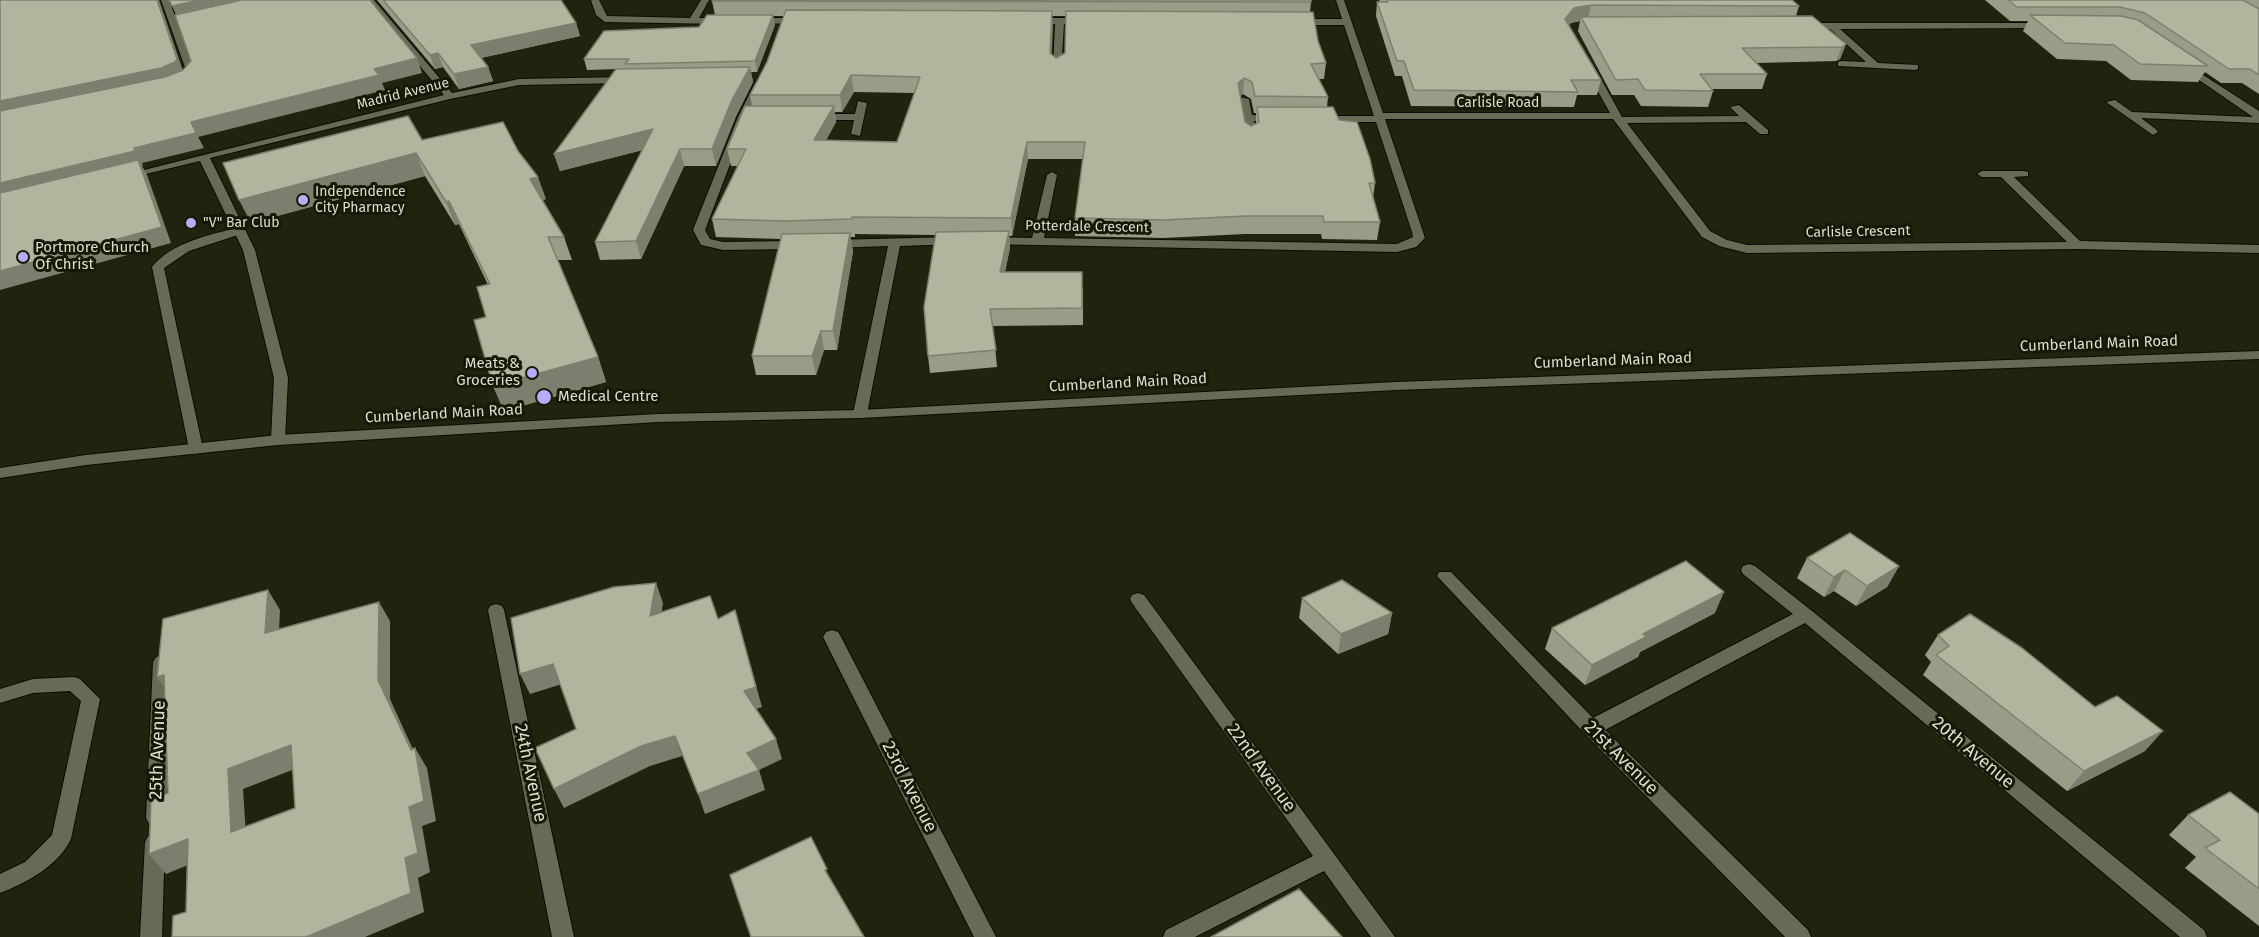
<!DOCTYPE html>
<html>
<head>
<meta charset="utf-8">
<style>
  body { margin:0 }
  canvas { display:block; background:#21230f }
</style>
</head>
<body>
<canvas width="2259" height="937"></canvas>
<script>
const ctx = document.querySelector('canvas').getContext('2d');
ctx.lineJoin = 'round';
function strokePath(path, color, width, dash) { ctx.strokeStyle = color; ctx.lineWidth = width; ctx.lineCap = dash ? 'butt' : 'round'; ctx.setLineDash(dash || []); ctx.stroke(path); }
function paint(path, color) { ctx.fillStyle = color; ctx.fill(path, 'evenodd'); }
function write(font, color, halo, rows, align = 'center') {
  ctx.font = font + ' "Fira Sans",sans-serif'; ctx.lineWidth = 6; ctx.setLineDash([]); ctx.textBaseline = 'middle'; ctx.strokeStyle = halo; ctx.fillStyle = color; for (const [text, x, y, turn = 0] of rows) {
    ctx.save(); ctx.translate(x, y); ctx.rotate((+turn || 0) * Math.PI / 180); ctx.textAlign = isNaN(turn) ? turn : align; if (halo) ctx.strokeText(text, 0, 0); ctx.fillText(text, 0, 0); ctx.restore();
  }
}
const lane = new Path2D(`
  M240,227l4,2v4l-55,18 -25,17 39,181 -7,5 -7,-5 -37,-182c20,-25 58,-32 88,-40z
  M74,677l6,2 20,20 -29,140c-13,27 -45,44 -71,54v-19l25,-12 27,-27 29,-134 -11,-10 -37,2 -33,10v-14l33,-10z`);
const street = new Path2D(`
  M161,0h8l28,74 -10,9 -8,-2 8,-8z
  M365,0h9l78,93 67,-14 108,-2 5,3 -5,3 -108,2 -69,14 -240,59 45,92 33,128 -3,62 -7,5 -7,-5 3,-62 -31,-128 -43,-89 -75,18 -5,-3 324,-81z
  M591,0h8l8,16 83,2 11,-18h8l-10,18h23l4,3 -4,3 -117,-2 -9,-7z
  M1336,0h8l39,113h227l-25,-45 5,-3 5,3 27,49 117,-1 -9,-9 9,-2 29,25v4h-8l-14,-12 -119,1 83,108 17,9 20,5 320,-3 -66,-65h-19l-5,-3 5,-3h42l4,1v4l-14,1 66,64 179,4v8l-182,-4 -330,4 -28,-7 -17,-9 -89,-118h-228l40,119 -9,9 -19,5 -411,-8 -2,-3 6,-4 42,1 15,-63 5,-3 5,3 -13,63 353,6 16,-7 -1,-5 -36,-110h-57l-5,-3 5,-3h55l-30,-91h-49l-4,-3 4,-3h47z
  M755,18h48l4,3 -4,3 -51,-1v-4z
  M1034,18h51l4,3 -4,3h-21l-3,47 -8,-2 2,-45 -24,-1v-4z
  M2045,23l4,3 -1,2 -208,1 38,34 40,2v4l-3,1 -77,-4v-4l3,-1 25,1 -36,-33h-25l-4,-3 4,-3z
  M2186,64l73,47v12l-118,-5 16,12 1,2 -5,3 -47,-33 9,-2 17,12 121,5 -70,-48v-4z
  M760,80l5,3 -17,34 -43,113 5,9 13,3 75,-1 6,4 -6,4 -75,1 -22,-5 -8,-15 45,-113 17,-34z
  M1240,97l9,2 3,16 22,1 5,3 -5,3 -20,-1v10h-8z
  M858,101l9,2 -7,33 -9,-2 3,-14h-39l-5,-3 5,-3h40z
  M954,237l6,4 -2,3 -58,2 -33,168 -2,3h-10l-2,-3 35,-168 -57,2 -6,-4 6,-4z
  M1749,564l6,2 57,45 392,319 3,7h-27l-375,-314 -200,107 203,200 3,7h-26l-201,-204 -147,-157 2,-4h12l142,146 200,-104 -50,-40 -2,-4 2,-4z
  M1138,593l6,2 251,342h-24l-47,-66 -129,66h-32l3,-7 147,-74 -181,-253 -2,-4 2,-4z
  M496,604l6,2 2,4 70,327h-22l-64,-327 2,-4z
  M832,630l6,2 3,5 155,300h-22l-151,-300 3,-5z
  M162,655l6,2 3,5 -5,156 -3,6 -7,3 -7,-3 -3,-6 7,-156 3,-5z
  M155,833l7,3 3,6 -3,95h-22l5,-95 3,-6z`);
const secondary = new Path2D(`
  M2259,351v8l-863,31 -536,28 -202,4 -380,23 -192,20 -86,13v-10l86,-13 192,-20 380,-21 202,-4 536,-28z`);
strokePath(lane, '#0b0c00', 2);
strokePath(street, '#0b0c00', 2);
strokePath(secondary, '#0b0c00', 2);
paint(lane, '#676a54');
paint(street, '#676a54');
paint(secondary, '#676a54');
paint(new Path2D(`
  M377,0h184l15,23 4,13 -99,22 7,9 5,14 -34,8 -16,-22 -8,2z
  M1379,0h413l7,6 -3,10 50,28 -6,15 -4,2 -79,2 10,11 -5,15h-50l1,2 -5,16 -67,-1 -7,-11h-22l-34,-64 2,-10 -9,2 -2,2 32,55 -4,15h-20l-3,12 -163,-1 -9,-30h-7l-19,-60 1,-14h3z
  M1985,0h274v94l-17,-11h-21l-16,-11 -7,10 -67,-2 -25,-19 -49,-2 -34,-28 5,-10h-18z
  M712,1l599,1 -1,10 8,29 8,22 -2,16h-5l9,18 -1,10 12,13 36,63 -2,15 7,24 -3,18 -55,-1 -1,-5h-76l-82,4 -88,-2v-18l8,-59h-55l-16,77h-3l1,12 -5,24 78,16v37l-90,1 4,41 -67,6 -2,-17 8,-121 -81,-1v3h-5l3,14 -16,99h-13l-8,25h-60l-4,-19 29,-117 -65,-2 -4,-18 26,-53h-7l-4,-17 25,-43 -2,-11 17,-33 17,-46h-11l2,9 -18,47h-6l2,10 -17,34 -20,50h-32l-43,93 -41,1 -5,-18 48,-92 -83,21 -6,-17 64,-85 -31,1 -3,-11 115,-32 16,-12zM1052,16h14l-1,37 -9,5 -5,-4zM854,92l61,1 -18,49 -71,-2 10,-18 -1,-10h7zM1243,94l8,5 3,14h2v11l-5,2 -6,-4 -5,-26z
  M422,140l124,59 -4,1 22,37 8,23h-14l40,97 8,25 -102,29 -11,-25 -7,-69 2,-32 -29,-61 -4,1 -30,-49 -174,47z
  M1807,558l92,8 -12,21 -31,19 -22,-15 -10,6 -27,-19z
  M1302,598l90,15 -4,21 -50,20 -39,-36z
  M1715,613l-75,39 -2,5 -53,28 -40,-36 7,-21z
  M1938,635l207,116 -78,40 -144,-116 8,-13 -6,-7z
  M2259,814v112l-74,-58 11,-11 -27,-22 19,-20z`), '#999c87');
paint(new Path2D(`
  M157,0h2l25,74 -184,44v-17z
  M200,0h70l-92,19 -6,-13z
  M1591,5l-3,15 -7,-3 -1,4 -9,2 -9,10 3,-14 9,-11z
  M1052,11l1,15 -2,43 -1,-16z
  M773,15l2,10 -18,47 -2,-11z
  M576,23l4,13 -104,23 -5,-14z
  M1846,44l-6,15 -4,2 6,-14z
  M438,53l5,14 -8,2 -5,-14z
  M417,58l5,15 -40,10 3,7 -187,47 6,11 -62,15 1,3h-1l5,9 24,68 -171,47v-107l134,-35 57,-26 183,-53z
  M488,67l5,14 -34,8 -5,-15z
  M750,67l3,15 -17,34 -20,50 -4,-17 20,-49z
  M851,75l3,17 -12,20 -2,-17z
  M1244,78l-1,16 -6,5 1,-16z
  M834,106l2,16 -19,35 -3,-17z
  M653,129l5,17 -98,25 -6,-17z
  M1027,142l1,17 -16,77 -1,-18z
  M680,149l4,17 -43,93 -5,-18z
  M416,153l9,23 -174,47 -12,-23z
  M538,177l8,22 -9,3 -7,-23z
  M449,201l10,23 -4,1 -9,-23z
  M1009,231l1,17 -9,41 -1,-17z
  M850,233l3,18 -16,99 -4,-19z
  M821,331l3,19 -8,25 -4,-19z
  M598,357l8,25 -102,29 -11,-25z
  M1899,566l-12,21 -31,19 11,-20z
  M1845,570l-11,21 -10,6 10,-20z
  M656,583l7,20 -5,33 -8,-20z
  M268,590l12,20 -2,43 -13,-20z
  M1724,592l-9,21 -75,39 -2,5 -53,28 7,-20 51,-31z
  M379,602l11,19v78l26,57 -1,-8 12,20 9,53 -14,5 8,46 -12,6 6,34 -59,25h-59l99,-79 4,-51 2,-57 -33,-70z
  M735,610l27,97 -12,4 -6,-20z
  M1392,613l-4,21 -50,20 3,-20z
  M553,664l9,20 -32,10 -10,-20z
  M164,675l8,22 -15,-20z
  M2163,731l-18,20 -78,40 17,-20z
  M675,736l7,20 -32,10 -86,42 -10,-19 87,-43z
  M776,739l6,20 -23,11 6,20 -60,24 -7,-20 49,-41z
  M291,745l14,20 -62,24 4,62 -16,-19 -3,-63z
  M188,839l17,19 -39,16 -17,-20z`), '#7d7f6e');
const building = new Path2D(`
  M0,0h157l20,59 -2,3 -14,6 -161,33z
  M169,0h31l-28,6z
  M242,0h128l47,58 -43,11 5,6 -188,47 5,11 -62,15 1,3 -135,32v-72l165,-34 18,-7 8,-9 -16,-46z
  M383,0h178l15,23 -105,22 17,22 -34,7 -16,-21 -8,2z
  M713,0h598v2l-599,-1z
  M1387,0h405l7,6 -208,-1 -17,3 -9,11 36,61h-30l7,12 -164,-2 -10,-29h-7l-20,-59h11z
  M2008,0h235l16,9v66l-9,-6h-21l-84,-56 -25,-6h-103z
  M786,10l266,1 -2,42 6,5 9,-5 1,-42 247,1 5,29 8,22 -15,1 17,33 -73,-1 -3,-14 -8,-4 -6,5 7,39 6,4 8,-4 -2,-15h76l6,13 18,2 13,37 5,24h-6l11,39h-56l-1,-6h-77l-83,4 -88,-2 10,-76h-58l-16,76 -159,-1v2l-66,2 -74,-2 34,-70h-19l18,-43h89l-20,34 83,2 23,-65 -69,-2 -11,20h-90l17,-33z
  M707,15h66l-18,46 -130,3 4,-5h-45l20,-28 95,-4z
  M2030,15l91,1 17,4 70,46 -68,-2 -26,-19 -49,-2z
  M1812,16l34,28 -4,3 -100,1 25,26h-67l13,17 -68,-1 -7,-11 -22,1 -35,-63z
  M750,67l-18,33 -20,49h-32l-44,92 -41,1 58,-113 -99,25 62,-85z
  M408,116l14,24 81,-18 15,29 20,26 -8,2 34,58h-16l50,120 -105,29 -19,-66 12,-3 -9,-30 13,-3 -41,-83 -3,1 -30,-49 -177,47 -16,-37z
  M138,160l24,67 -162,44v-78z
  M1009,231l-9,41h82v36l-92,1 6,41 -68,6 -4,-49 12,-75z
  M850,233l-17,98h-12l-9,25h-60l30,-122z
  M1850,533l49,33 -32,20 -22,-16 -11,7 -27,-19z
  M1686,561l38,31 -81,42 3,3 -54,28 -40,-37z
  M1342,580l50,33 -51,21 -39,-36z
  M656,583l-6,33 60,-20 8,23 17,-9 21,77 -12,4 32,48 -29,14 12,17 -61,24 -23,-58 -34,10 -87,43 -19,-41 41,-19 -23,-65 -33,10 -9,-56 103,-31z
  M268,590l-3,43 114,-31 -1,78 33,70 4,-2 9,53 -15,6 9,46 -13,5 6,35 -105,44h-134l1,-21 13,-4 2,-73 -39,15 2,-55 17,-6 -4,-118 -7,2 6,-58zM291,745l4,63 -64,24 -3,-63z
  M1970,614l52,34 73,59 22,-11 46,35 -79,40 -148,-116 13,-9 -11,-11z
  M2230,792l29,22v75l-54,-41 15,-8 -32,-25z
  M811,837l16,32 -2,1 39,67h-113l-21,-62z
  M1299,889l43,48h-131z`);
paint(building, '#b2b59d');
strokePath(building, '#7d7f6e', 1.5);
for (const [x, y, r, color] of [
  [303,200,6,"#bbaaf6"],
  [191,223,6,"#bbaaf6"],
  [23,257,6,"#bbaaf6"],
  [532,373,6,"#bbaaf6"],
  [544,397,8,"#bbaaf6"]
]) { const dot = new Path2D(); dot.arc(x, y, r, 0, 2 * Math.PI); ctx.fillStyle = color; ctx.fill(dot); strokePath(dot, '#171906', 2); }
write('14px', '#dcded1', '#171906', [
  ["Madrid Avenue",403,94,-14],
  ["Carlisle Road",1498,103],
  ["Potterdale Crescent",1087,227,1],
  ["Carlisle Crescent",1858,232,-1]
]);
write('14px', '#dcded1', '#171906', [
  ["Independence",315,192],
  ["City Pharmacy",315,208],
  ["\"V\" Bar Club",203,223]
], 'left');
write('15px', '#dcded1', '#171906', [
  ["Portmore Church",35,248],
  ["Of Christ",35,265],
  ["Meats &",520,364,"right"],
  ["Groceries",520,381,"right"],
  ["Medical Centre",558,397]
], 'left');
write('15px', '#dcded1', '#171906', [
  ["Cumberland Main Road",2099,344,-2],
  ["Cumberland Main Road",1613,361,-2],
  ["Cumberland Main Road",1128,383,-3],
  ["Cumberland Main Road",444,414,-3]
]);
write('18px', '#dcded1', '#171906', [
  ["25th Avenue",158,750,-88],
  ["20th Avenue",1973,753,40],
  ["21st Avenue",1621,758,45],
  ["22nd Avenue",1261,768,54],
  ["24th Avenue",530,773,78],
  ["23rd Avenue",909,787,63]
]);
</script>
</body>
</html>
